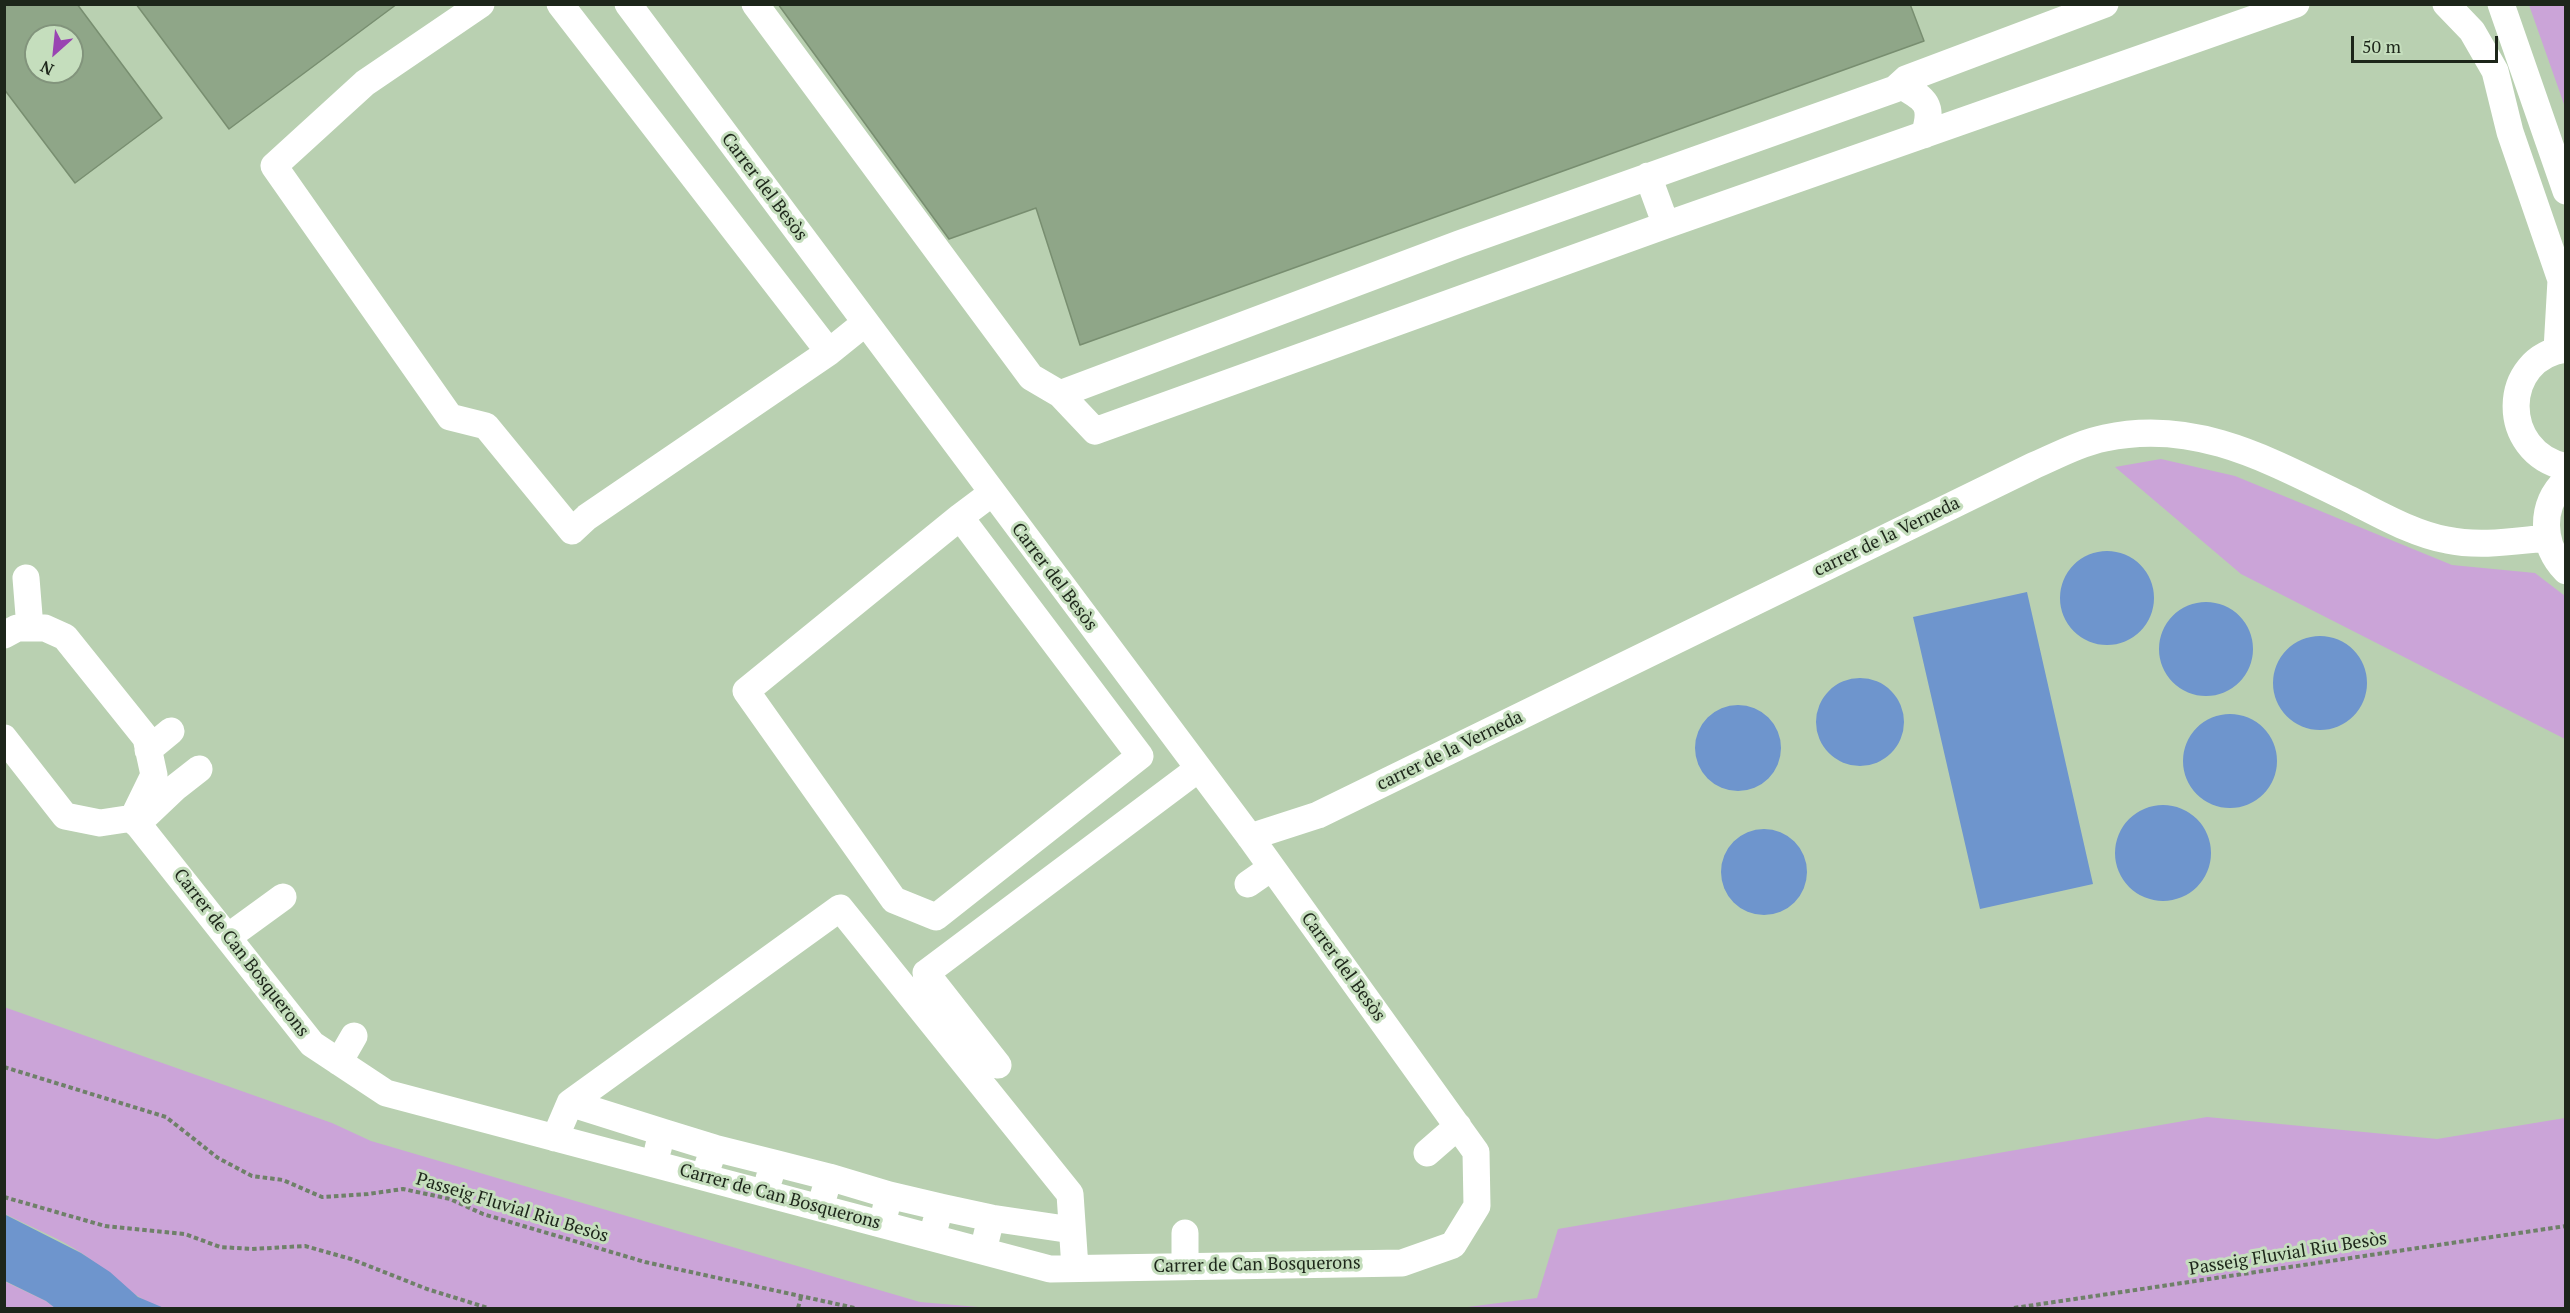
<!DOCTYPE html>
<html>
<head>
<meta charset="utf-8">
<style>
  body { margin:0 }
  #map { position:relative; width:2570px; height:1313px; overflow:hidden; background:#b9d0b1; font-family:"PT Serif",serif }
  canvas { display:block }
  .frame { position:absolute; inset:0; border:6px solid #1d261a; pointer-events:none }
  .north { position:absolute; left:24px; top:24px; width:60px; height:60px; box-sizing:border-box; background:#c5debd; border:2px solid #82947c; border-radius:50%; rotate:207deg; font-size:16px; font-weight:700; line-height:24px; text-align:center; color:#1d261a }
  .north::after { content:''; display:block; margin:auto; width:21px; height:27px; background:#9944b2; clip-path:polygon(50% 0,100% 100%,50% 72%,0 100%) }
  .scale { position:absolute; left:2351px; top:36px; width:147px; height:27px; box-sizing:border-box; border:3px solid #1d261a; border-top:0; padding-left:8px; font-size:18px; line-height:21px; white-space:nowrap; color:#1d261a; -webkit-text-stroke:4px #c5debd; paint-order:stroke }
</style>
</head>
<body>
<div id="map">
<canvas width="2570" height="1313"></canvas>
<div class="frame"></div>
<div class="north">N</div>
<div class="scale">50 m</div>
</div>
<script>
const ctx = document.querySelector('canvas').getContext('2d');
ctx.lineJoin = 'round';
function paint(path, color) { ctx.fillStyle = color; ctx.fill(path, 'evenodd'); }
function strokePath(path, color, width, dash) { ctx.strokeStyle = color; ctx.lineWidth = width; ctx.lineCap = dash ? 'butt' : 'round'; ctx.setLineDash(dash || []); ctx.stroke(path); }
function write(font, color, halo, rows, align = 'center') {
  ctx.font = font + ' "PT Serif",serif'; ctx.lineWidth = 6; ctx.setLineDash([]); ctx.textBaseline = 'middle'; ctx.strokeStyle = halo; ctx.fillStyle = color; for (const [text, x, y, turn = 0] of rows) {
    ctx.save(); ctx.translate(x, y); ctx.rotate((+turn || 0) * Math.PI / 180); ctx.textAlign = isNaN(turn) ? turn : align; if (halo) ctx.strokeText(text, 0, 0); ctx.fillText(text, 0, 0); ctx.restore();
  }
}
paint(new Path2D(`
  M2529,5h36v102z
  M2161,459l74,17 217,89 83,8 30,23v143l-324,-165 -126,-107z
  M4,1007l328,116 39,18 549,161 70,6h-826c-31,-8 -54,-36 -81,-54 -24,-16 -52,-27 -78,-40z
  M2207,1117l230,22 128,-21v190h-1105l77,-10 21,-69z
  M4,1281l42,20 9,7h-50z`), '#cba4d8');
paint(new Path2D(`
  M2060 598a47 47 0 1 1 94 0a47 47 0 1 1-94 0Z
  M2027,592l66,292 -113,25 -67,-292z
  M2159 649a47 47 0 1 1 94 0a47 47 0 1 1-94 0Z
  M2273 683a47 47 0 1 1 94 0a47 47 0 1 1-94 0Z
  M1816 722a44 44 0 1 1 88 0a44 44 0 1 1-88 0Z
  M1695 748a43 43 0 1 1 86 0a43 43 0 1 1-86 0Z
  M2183 761a47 47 0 1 1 94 0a47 47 0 1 1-94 0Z
  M2115 853a48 48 0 1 1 96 0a48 48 0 1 1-96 0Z
  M1721 872a43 43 0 1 1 86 0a43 43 0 1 1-86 0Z
  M4,1214l77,39 29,19 28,25 26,11h-109l-9,-7 -41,-20z`), '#6e95cd');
const building = new Path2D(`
  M4,4h73l85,114 -87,65 -71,-94zM36,36h36v36h-36z
  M136,4h261l-168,125z
  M778,4h1132l14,37 -844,304 -44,-137 -87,31z`);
paint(building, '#8fa688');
strokePath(building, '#788e70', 1.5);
strokePath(new Path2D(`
  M4,1067l162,50 52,41 34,18 31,4 39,17 46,-3 35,-5 47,10 33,15 162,48 210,46
  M4,1197l101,29 80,8 35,13 32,2 53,-3 46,13 76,30 61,19
  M798,1308l3,-11
  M2014,1308l552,-82`), '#6f8069', 4, [4.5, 3]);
strokePath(new Path2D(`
  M481,4l-116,79 -91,83 176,251 36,9 86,105 15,-14 242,-165 36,-29
  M560,4l269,348
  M755,4l276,373 29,17
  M2105,4l-199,75 -11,10 -436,155 -399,150 35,37 571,-206 630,-221
  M2446,4l26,27 23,40 15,61 51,148 -4,70
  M2501,4l65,187
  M1900,85c26,14 34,20 24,50
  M1648,176l18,49
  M2566,349c-65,8 -68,103 0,118
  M2566,480c-27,26 -25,65 0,91
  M960,517l-214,174 148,209 42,17 204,-161 -180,-239 32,-24
  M26,578l4,50
  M4,635l13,-7h28l20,9 81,101 8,37 -21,43 -33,5 -35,-7 -61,-78
  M148,750l23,-19
  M133,818l179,226 74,49 664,176 352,-6 51,-18 24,-39 -1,-54 -226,-315 -622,-833
  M137,824l39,-37 23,-18
  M1250,837l68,-22 715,-349c23,-10 47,-23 72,-28 92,-20 167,24 246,62 30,15 63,34 96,40 33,7 67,1 100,-2
  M1248,884l23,-16
  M228,937l55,-40
  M339,1062l15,-26
  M998,1065l-72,-92 272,-204
  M570,1103l92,29
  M555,1138l15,-35 270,-195 230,286 5,74
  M658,1149l4,-17 52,16
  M1427,1153l31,-27
  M704,1177l10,-29 60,15
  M769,1179l5,-16 55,14
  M820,1208l9,-31 60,18
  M885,1212l4,-17 51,12
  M1185,1233v33
  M932,1237l8,-30 51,11
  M983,1251l8,-33 81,12`), '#fff', 27);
write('18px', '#1d261a', '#c5debd', [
  ["Carrer del Besòs",764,187,53],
  ["carrer de la Verneda",1887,537,-26],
  ["Carrer del Besòs",1054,577,53],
  ["carrer de la Verneda",1450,751,-26],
  ["Carrer de Can Bosquerons",241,953,52],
  ["Carrer del Besòs",1343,967,54],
  ["Carrer de Can Bosquerons",780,1197,15],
  ["Passeig Fluvial Riu Besòs",512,1208,17],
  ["Passeig Fluvial Riu Besòs",2288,1254,-9],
  ["Carrer de Can Bosquerons",1257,1265,-1]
]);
</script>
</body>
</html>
